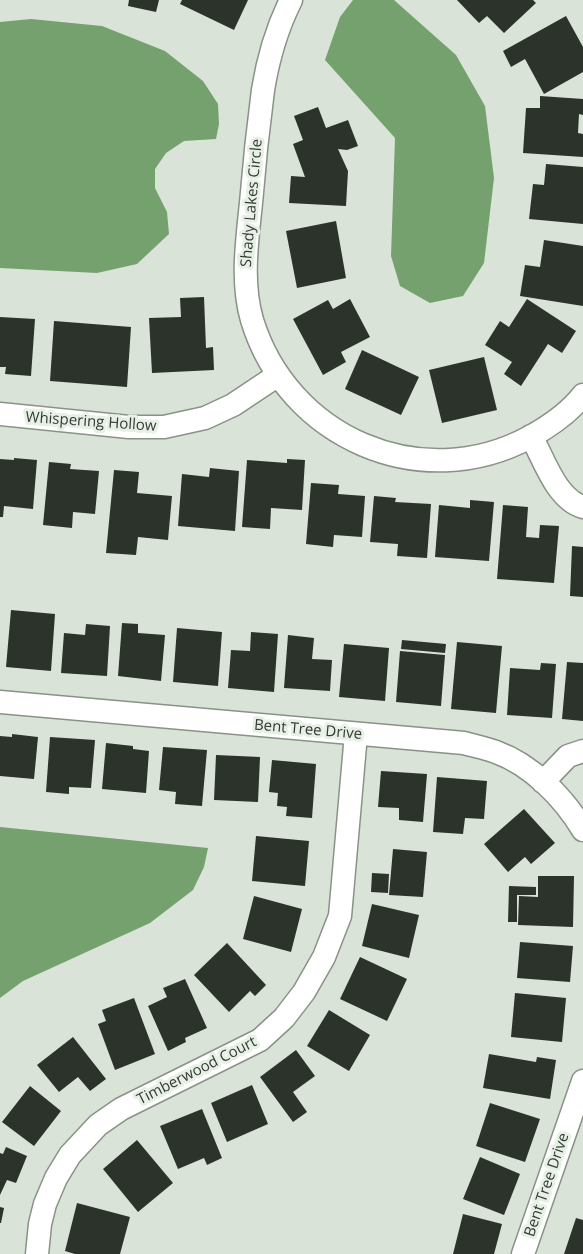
<!DOCTYPE html>
<html>
<head>
<meta charset="utf-8">
<style>
  body { margin:0 }
  canvas { display:block; background:#d9e3d8 }
</style>
</head>
<body>
<canvas width="583" height="1254"></canvas>
<script>
const ctx = document.querySelector('canvas').getContext('2d');
ctx.lineJoin = 'round';
function paint(path, color) { ctx.fillStyle = color; ctx.fill(path, 'evenodd'); }
function strokePath(path, color, width, dash) { ctx.strokeStyle = color; ctx.lineWidth = width; ctx.lineCap = dash ? 'butt' : 'round'; ctx.setLineDash(dash || []); ctx.stroke(path); }
function write(font, color, halo, rows, align = 'center') {
  ctx.font = font + ' "Open Sans",sans-serif'; ctx.lineWidth = 6; ctx.setLineDash([]); ctx.textBaseline = 'middle'; ctx.strokeStyle = halo; ctx.fillStyle = color; for (const [text, x, y, turn = 0] of rows) {
    ctx.save(); ctx.translate(x, y); ctx.rotate((+turn || 0) * Math.PI / 180); ctx.textAlign = isNaN(turn) ? turn : align; if (halo) ctx.strokeText(text, 0, 0); ctx.fillText(text, 0, 0); ctx.restore();
  }
}
paint(new Path2D(`
  M353,0h41l62,55 29,51 9,72 -10,85 -21,33 -33,7 -30,-17 -9,-30 4,-118 -70,-78 15,-43z
  M31,19l71,7 63,25 38,30 15,23 1,20 -3,15 -32,2 -18,12 -11,16v19l12,24 2,22 -32,30 -40,9 -97,-5v-246z
  M0,827l208,21 -4,19 -11,23 -43,33 -127,58 -23,17z`), '#75a16e');
paint(new Path2D(`
  M129,0h30l-3,12 -28,-6z
  M182,0h66l-14,30 -54,-26z
  M457,0h76l3,3 -32,30 -17,-17 -8,7z
  M566,16l17,31v25l-39,22 -19,-35 -14,8 -8,-16z
  M540,96l43,3v16l-4,-1 -1,19 5,1v23l-60,-4 3,-45h14z
  M318,107l8,21 22,-8 10,26 -11,4 -9,-1 10,22 -2,35 -57,-3 2,-27 14,1 -12,-33 10,-4 -9,-24z
  M546,164l37,3v57l-54,-5 4,-35 11,1z
  M336,221l10,57 -49,10 -11,-57z
  M544,240l39,6v60l-63,-10 5,-31 15,2z
  M204,297l2,51 7,-1 1,23 -62,3 -3,-55 32,-1 -1,-19z
  M350,299l20,38 -29,15 5,10 -23,13 -30,-56 35,-19 5,9z
  M527,299l49,32 -14,22 -14,-9 -27,42 -17,-12 8,-12 -27,-17 15,-24 9,6z
  M0,317l35,2 -4,57 -26,-2 1,-7h-6z
  M54,321l77,6 -4,60 -77,-6z
  M362,350l57,27 -18,38 -56,-26z
  M484,357l13,53 -55,13 -13,-53z
  M14,458l23,2 -4,49 -29,-3 -1,11h-3v-58l14,1z
  M287,459l18,1 -3,50 -31,-2 -1,21 -28,-2 5,-67 40,3z
  M49,462l22,2 -1,5 29,2 -4,43 -22,-2 -1,16 -29,-3z
  M210,468l29,3 -4,60 -57,-5 4,-52 27,3z
  M114,470l25,2 -2,21 35,3 -4,44 -30,-3 -2,18 -30,-2z
  M311,483l28,2 -1,9 27,2 -3,41 -28,-2 -1,12 -27,-3z
  M374,496l22,2 -1,4 36,2 -4,54 -30,-2 1,-12 -28,-2z
  M470,500l24,2 -5,59 -54,-4 4,-52 31,3z
  M503,505l25,2 -2,30 13,1 1,-13 19,1 -5,57 -57,-4z
  M572,546l11,1v50l-13,-1z
  M11,610l44,4 -4,57 -45,-4z
  M122,623l16,1v9l27,2 -4,46 -43,-5z
  M86,624l24,2 -3,50 -46,-3 3,-40 21,2z
  M177,628l45,4 -4,54 -45,-4z
  M251,632l27,2 -4,58 -46,-4 3,-38 19,1z
  M288,635l26,3 -2,21 20,1 -2,31 -46,-3z
  M402,640l44,4 -1,9 -44,-4z
  M457,642l45,4 -6,67 -45,-4z
  M344,644l45,4 -4,53 -46,-4z
  M400,651l45,4 -4,51 -45,-4z
  M567,662l16,1v58l-21,-2z
  M541,663l15,1 -4,54 -45,-3 3,-47 30,2z
  M12,734l26,3 -4,42 -34,-3v-40l12,1z
  M50,737l45,3 -4,48 -22,-1v7l-23,-2z
  M106,743l27,3v3l16,2 -3,42 -44,-4z
  M163,747l44,3 -5,56 -27,-2 1,-12 -17,-2z
  M216,755l44,2 -2,45 -44,-2z
  M272,760l44,4 -4,54 -26,-2 1,-9 -10,-1 1,-13 -9,-1z
  M381,771l46,3 -4,48 -24,-2v-12l-21,-1z
  M437,777l50,4 -3,38 -19,-1 -2,16 -30,-2z
  M524,809l31,34 -24,21 -6,-7 -17,15 -24,-28z
  M256,836l53,5 -4,45 -53,-5z
  M393,849l34,3 -4,45 -34,-2z
  M372,873l17,1 -1,19 -17,-1z
  M538,876h36l-1,51 -55,-2 1,-29 19,1z
  M509,886l27,1v8h-19v27h-9z
  M254,896l48,13 -11,43 -48,-13z
  M372,904l47,11 -10,43 -47,-12z
  M520,942l53,4 -3,36 -53,-4z
  M227,943l39,42 -11,11 -5,-5 -21,21 -35,-37z
  M360,957l47,22 -20,42 -47,-22z
  M185,979l22,49 -22,10 1,4 -18,9 -20,-45 19,-9 -4,-9z
  M515,993l51,5 -4,44 -51,-5z
  M134,998l21,56 -40,16 -17,-46 8,-3 -4,-11z
  M329,1010l41,25 -21,36 -42,-25z
  M73,1037l33,42 -16,12 -12,-14 -19,15 -22,-27z
  M296,1050l19,26 -22,16 14,20 -14,10 -33,-45z
  M489,1054l47,8 1,-5 19,3 -6,39 -67,-11z
  M252,1085l16,39 -41,18 -16,-39z
  M30,1086l31,25 -27,35 -32,-24z
  M490,1103l50,16 -15,43 -49,-16z
  M202,1109l20,49 -15,7 -3,-7 -26,11 -18,-43z
  M137,1140l36,43 -35,29 -35,-43z
  M6,1147l21,9 -11,27 -9,-3 -7,15v-42l3,1z
  M480,1157l40,17 -16,41 -41,-16z
  M77,1203l53,14 -10,37h-45l-10,-3z
  M0,1207l4,1 -3,15h-1z
  M463,1214l39,10 -8,30h-41z
  M576,1218l7,2v34h-19z`), '#2c332b');
const street = new Path2D(`
  M291,0c-14,28 -23,59 -28,90 -5,38 -9,76 -12,113 -4,39 -10,79 1,117 36,118 169,176 278,117 20,-11 39,-24 53,-42
  M0,414l129,13h35l41,-9 28,-13 45,-30
  M531,436c13,23 25,63 52,71
  M0,702l464,41c10,3 22,5 32,9 36,13 68,46 87,78
  M543,782l25,-26 15,-5
  M37,1254l3,-30 5,-20 11,-26 14,-23 28,-30 23,-16 139,-69 24,-22 20,-26 20,-35 16,-41 16,-182
  M523,1254l60,-173`);
strokePath(street, '#8a9288', 25);
strokePath(street, '#fff', 22);
write('15px', '#363a36', '#e7f0e5', [
  ["Shady Lakes Circle",252,203,-85],
  ["Whispering Hollow",91,422,4],
  ["Bent Tree Drive",308,730,5],
  ["Timberwood Court",197,1071,-27],
  ["Bent Tree Drive",547,1185,-71]
]);
</script>
</body>
</html>
